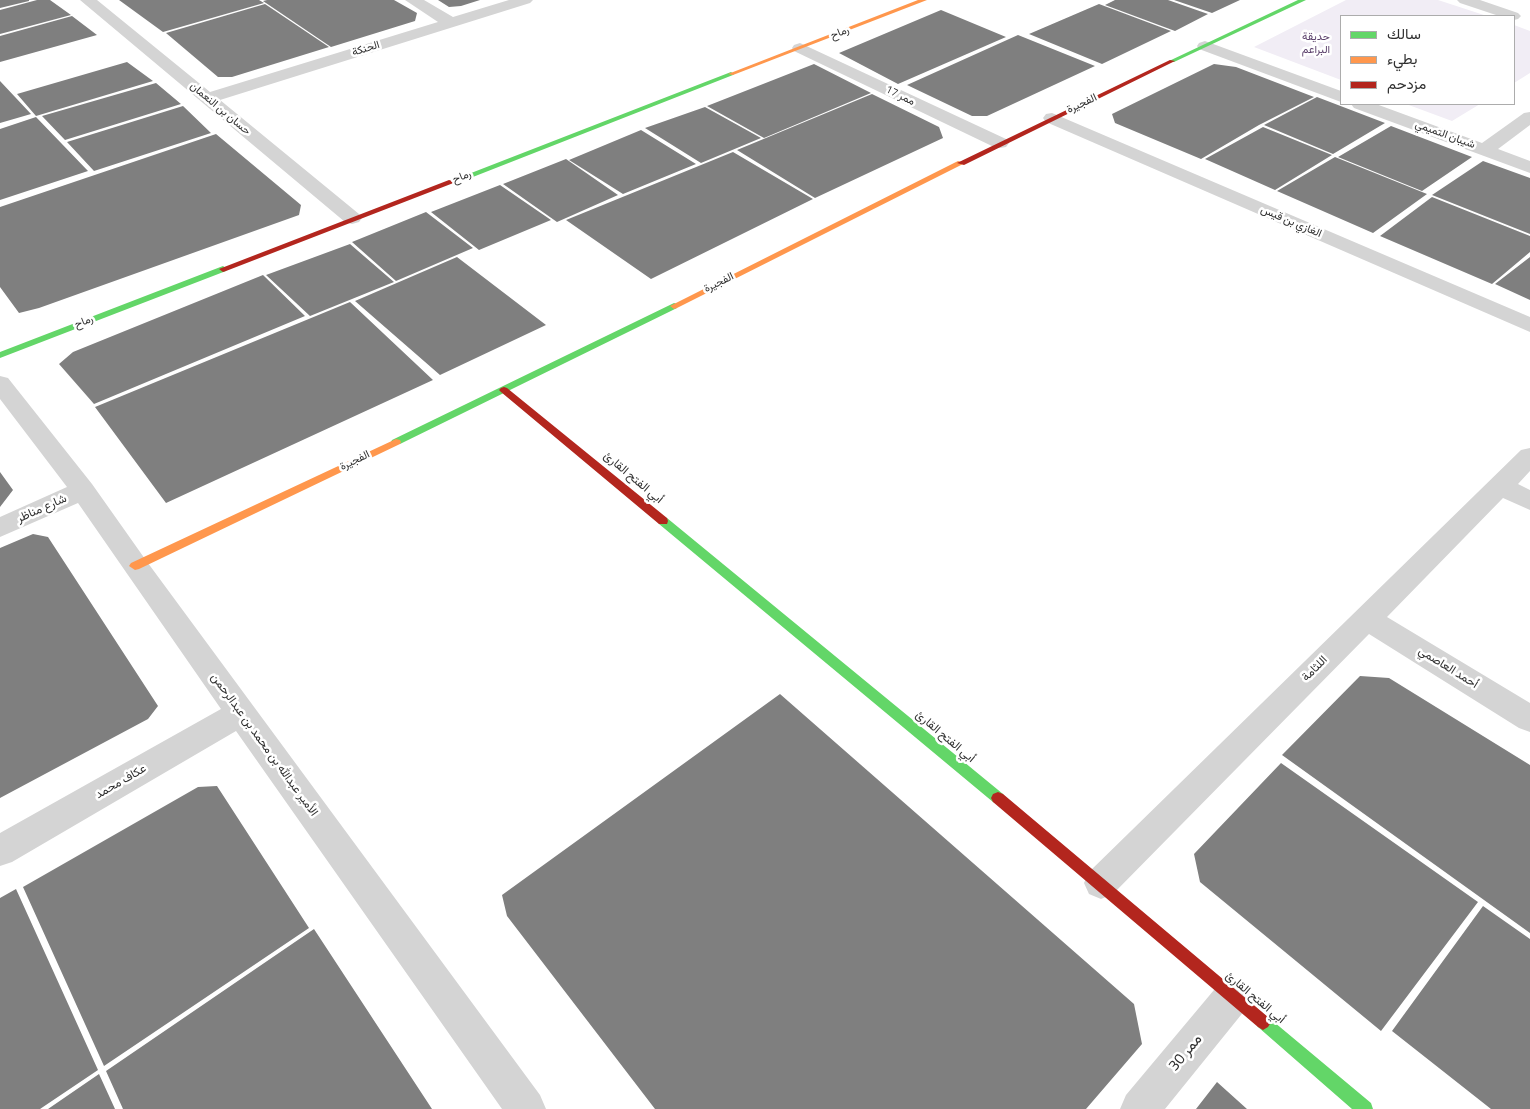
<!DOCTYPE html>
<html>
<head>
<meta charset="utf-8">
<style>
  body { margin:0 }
  #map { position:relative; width:1530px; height:1109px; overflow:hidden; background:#fff; font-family:"Titillium Web",Vazirmatn,sans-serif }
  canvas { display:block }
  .legend { position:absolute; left:1340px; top:15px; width:175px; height:90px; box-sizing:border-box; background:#fff; border:1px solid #acacac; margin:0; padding:6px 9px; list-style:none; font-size:15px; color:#303030 }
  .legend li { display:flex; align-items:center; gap:10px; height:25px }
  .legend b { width:25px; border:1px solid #acacac }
</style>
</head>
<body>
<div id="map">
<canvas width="1530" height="1109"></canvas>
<ul class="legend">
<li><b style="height:6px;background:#63d668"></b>سالك</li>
<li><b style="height:6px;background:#ff974d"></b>بطيء</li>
<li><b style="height:6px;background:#b3261e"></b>مزدحم</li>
</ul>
</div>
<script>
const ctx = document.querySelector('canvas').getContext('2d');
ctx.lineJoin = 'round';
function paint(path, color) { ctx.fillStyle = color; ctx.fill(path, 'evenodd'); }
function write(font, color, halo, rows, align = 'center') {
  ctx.font = font + ' "Titillium Web",Vazirmatn,sans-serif'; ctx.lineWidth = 5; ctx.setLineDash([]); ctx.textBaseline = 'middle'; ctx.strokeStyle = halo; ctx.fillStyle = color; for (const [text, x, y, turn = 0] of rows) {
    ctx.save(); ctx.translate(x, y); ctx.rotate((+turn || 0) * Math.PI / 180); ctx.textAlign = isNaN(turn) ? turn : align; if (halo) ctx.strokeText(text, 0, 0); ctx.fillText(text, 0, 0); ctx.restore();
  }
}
paint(new Path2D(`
  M1346,0h92l49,16h-146v64l-87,-33z
  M1514,25l16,6v42l-16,10z
  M1406,104h74l-28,17z`), '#f1edf5');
paint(new Path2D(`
  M0,0h29v1l-29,7z
  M37,0h13l21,15 -71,19v-24z
  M119,0h140l5,3 -101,29z
  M267,0h127l23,13 -2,8 -84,26 -68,-46z
  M438,0h42l-19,6 -12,1z
  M1115,0h53l40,14 -33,17 -70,-26z
  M1174,0h66l-28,13z
  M265,4l64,43 -97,30h-14l-52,-44z
  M1099,4l72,27 -69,33 -73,-30z
  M941,10l65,27 -108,47 -59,-31z
  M72,16l25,19 -97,27v-26z
  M1018,35l77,31 -108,50h-15l-65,-31z
  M127,62l26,19 -117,35 -19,-22z
  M814,64l57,29 -107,45 -57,-32z
  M1214,64l22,3 78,30 -55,28 -58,34 -86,-36 -3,-9z
  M0,81l31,33 -31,9z
  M156,83l25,21 -116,36 -23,-24z
  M872,94l67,33 4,11 -128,60 -78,-48z
  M1317,97l68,26 -52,31 -69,-29z
  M183,106l28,27 -117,38 -27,-29z
  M705,107l56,31 -60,25 -56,-35z
  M36,117l52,54 -88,29v-71z
  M1391,126l81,31 -50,34 -84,-34z
  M1263,127l69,28 -57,35 -70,-31z
  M641,130l55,34 -73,30 -54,-34z
  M216,134l85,71 -2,10 -260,93 -20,5 -19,-26v-80z
  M733,152l80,47 -162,80 -85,-59z
  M1335,157l92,37 -54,39 -96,-42z
  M566,159l52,36 -61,27 -54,-38z
  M1483,161l47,17v56l-98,-39z
  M500,185l51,35 -72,30 -48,-38z
  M1432,197l98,39v16l-38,32 -112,-48z
  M426,212l47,36 -77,33 -44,-39z
  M350,244l44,38 -84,34 -44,-41z
  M457,257l89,68 -106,50 -85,-74z
  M1530,257v43l-35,-16z
  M263,275l42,41 -211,88 -35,-40 14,-12z
  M350,302l83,78 -267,123 -71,-96z
  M0,472l13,18 -13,17z
  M33,534l15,3 110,169 -10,13 -148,79v-250z
  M1360,676l29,2 141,87v168l-248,-178z
  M780,694l354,310 8,40 -56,65h-431l-148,-193 -5,-21z
  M1281,763l197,139 -97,129 -181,-149 -6,-28z
  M217,786l92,142 -205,138 -81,-179 175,-100z
  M16,889l82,181 -58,39h-40v-211z
  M1483,906l47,33v170h-39l-99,-78z
  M314,929l118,180h-309l-17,-38z
  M99,1074l16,35h-67z
  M1217,1082l30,27h-51z`), '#7f7f7f');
paint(new Path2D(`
  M80,0h17l113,92 228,-70 -33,-22h19l29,17 56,-17h24l-3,3 -310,97 139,114 3,4 -3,4 -7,2 -7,-2z
  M1457,0h23l38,13 3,3 -3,3 -4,1v-4h-15l-39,-13z
  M1205,41l136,50v11l-142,-53 -2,-3 2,-3z
  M800,43l206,96 3,4 -3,4 -6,1 -6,-1 -200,-96 -2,-3 2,-3z
  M1351,104h25l106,39 42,-30 6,-1v13l-32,24 32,12v12l-176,-65z
  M1052,113l478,204v15l-484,-210 -3,-4 3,-4z
  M0,376l8,2 84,106 53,75 395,536 6,14h-44l-266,-378 -224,131 -12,4v-33l221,-124 -143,-206 -78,34v-20l67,-30 -67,-88z
  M1530,448v23l-12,13 12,6v20l-27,-12 -116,119 143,86v29l-11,-4 -150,-94 -256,260 -12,5 -12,-5 -5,-11 5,-11 432,-422z
  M1232,979l13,5 6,13 -6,13 -80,99h-45l6,-14 93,-111z`), '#d4d4d4');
paint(new Path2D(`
  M1298,0h8l-132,62 -5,-1z
  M731,72l3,2 -1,1 -278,109 -7,-2z
  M223,266l4,3 -1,2 -226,87v-6z
  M674,303l3,1v4l-277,136h-8l-1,-2 1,-2z
  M663,517l4,1 336,276 2,4 -2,4 -5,2 -5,-2 -334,-278 -1,-3z
  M1263,1014l5,3 103,86 2,6h-21l-94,-82 -3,-5 3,-5z`), '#63d668');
paint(new Path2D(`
  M918,0h9l-194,75 -5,-1z
  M958,161l7,2 -288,145 -3,1 -4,-3z
  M396,439l4,1 1,2 -1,2 -261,125 -4,1 -6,-4 2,-3z`), '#ff974d');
paint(new Path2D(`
  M1170,60l5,1 -211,104 -7,-2z
  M449,180l7,2 -230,89 -3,1 -4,-3z
  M504,387l3,1 160,130 1,3 -1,3h-8l-158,-132 -2,-2 2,-2z
  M998,792l5,2 265,223 3,5 -3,5 -5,3 -5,-3 -265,-225 -2,-4 2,-4z`), '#b3261e');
write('11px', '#303030', '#fff', [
  ["رماح",840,33,-21],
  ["الحنكة",366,49,-17],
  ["ممر 17",900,96,26],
  ["الفجيرة",1082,104,-25],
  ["حسان بن النعمان",220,109,40],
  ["شيبان التميمي",1445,135,20],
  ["رماح",462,177,-21],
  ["الغازي بن قيس",1291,222,23],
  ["الفجيرة",719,283,-26],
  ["رماح",84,322,-21],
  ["الفجيرة",355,461,-26]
]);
write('11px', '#5a3f6a', '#fff', [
  ["حديقة",1316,37],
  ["البراعم",1316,50]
]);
write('12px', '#303030', '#fff', [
  ["أبي الفتح القارئ",633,478,40],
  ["شارع مناظر",42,509,-24],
  ["أحمد العاصمي",1448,668,32],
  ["اللثامة",1315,669,-45],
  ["أبي الفتح القارئ",945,737,40],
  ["الأمير عبدالله بن محمد بن عبدالرحمن",264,745,54],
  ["عكاف محمد",121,782,-30],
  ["أبي الفتح القارئ",1255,998,40]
]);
write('15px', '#303030', '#fff', [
  ["ممر 30",1186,1053,-50]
]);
</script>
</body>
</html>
